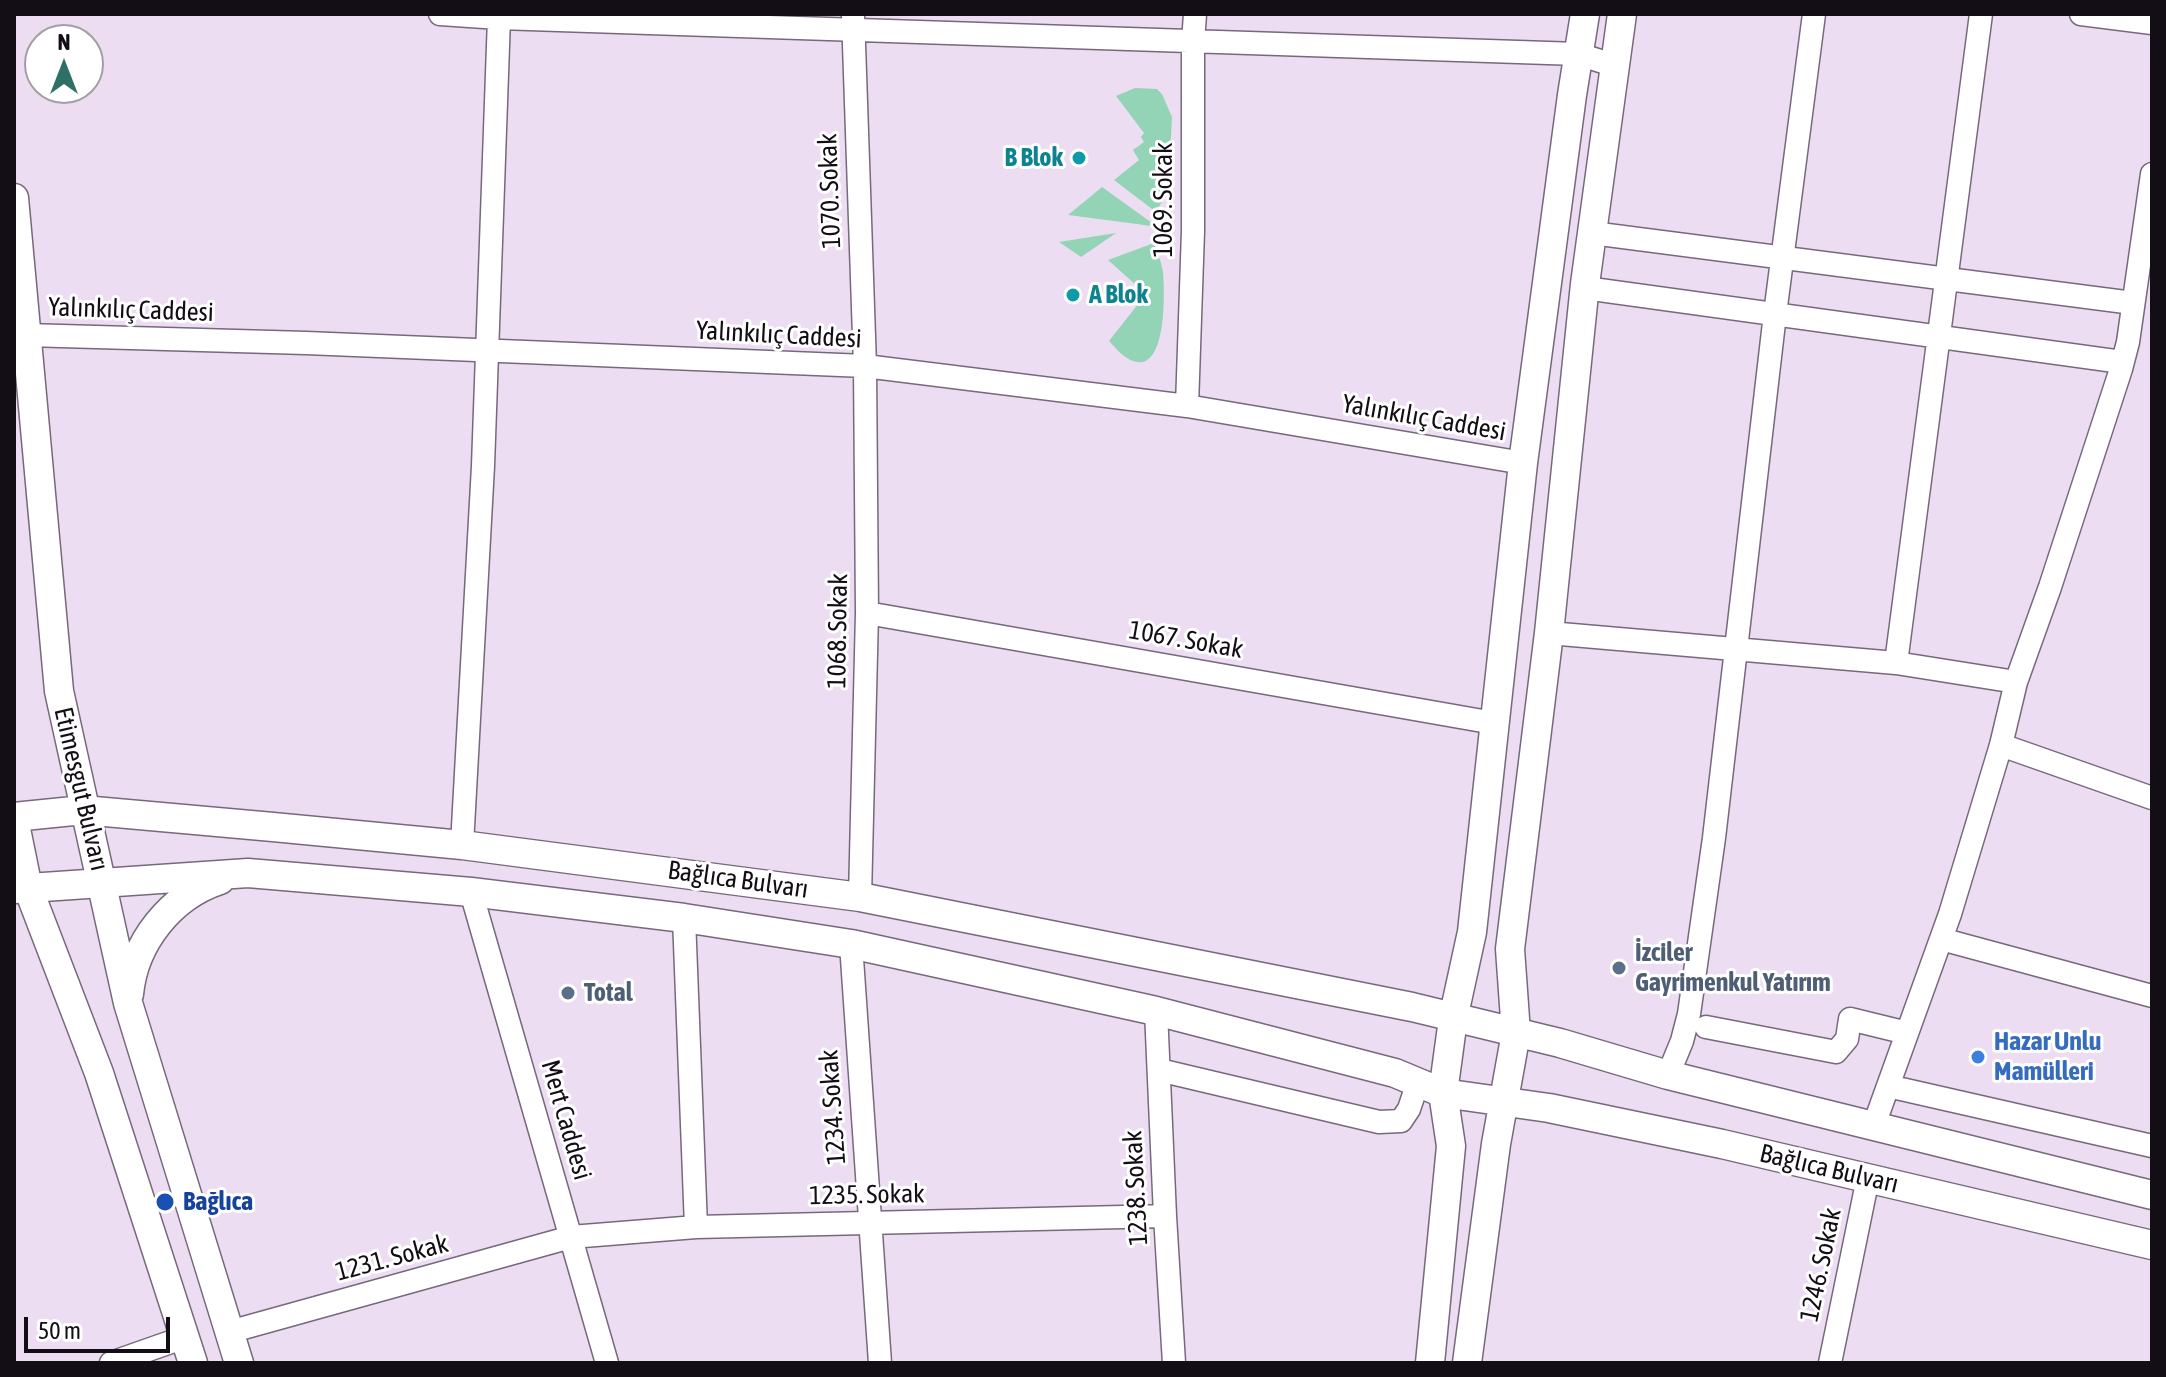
<!DOCTYPE html>
<html>
<head>
<meta charset="utf-8">
<style>
  body { margin:0 }
  #map { position:relative; width:2166px; height:1377px; overflow:hidden; background:#ecddf2; font-family:"Asap Condensed",sans-serif }
  canvas { display:block }
  .frame { position:absolute; inset:0; border:16px solid #130e15; pointer-events:none }
  .north { position:absolute; left:24px; top:24px; width:80px; height:80px; box-sizing:border-box; background:#fff; border:2px solid #a19fa1; border-radius:50%; rotate:0deg; font-size:22px; font-weight:700; line-height:32px; text-align:center; color:#130e15 }
  .north::after { content:''; display:block; margin:auto; width:28px; height:36px; background:#2c7164; clip-path:polygon(50% 0,100% 100%,50% 72%,0 100%) }
  .scale { position:absolute; left:24px; top:1317px; width:146px; height:36px; box-sizing:border-box; border:4px solid #130e15; border-top:0; padding-left:10px; font-size:24px; line-height:28px; white-space:nowrap; color:#130e15; -webkit-text-stroke:6px #fff; paint-order:stroke }
</style>
</head>
<body>
<div id="map">
<canvas width="2166" height="1377"></canvas>
<div class="frame"></div>
<div class="north">N</div>
<div class="scale">50 m</div>
</div>
<script>
const ctx = document.querySelector('canvas').getContext('2d');
ctx.lineJoin = 'round';
function paint(path, color) { ctx.fillStyle = color; ctx.fill(path, 'evenodd'); }
function strokePath(path, color, width, dash) { ctx.strokeStyle = color; ctx.lineWidth = width; ctx.lineCap = dash ? 'butt' : 'round'; ctx.setLineDash(dash || []); ctx.stroke(path); }
function write(font, color, halo, rows, align = 'center') {
  ctx.font = font + ' "Asap Condensed",sans-serif'; ctx.lineWidth = 6; ctx.setLineDash([]); ctx.textBaseline = 'middle'; ctx.strokeStyle = halo; ctx.fillStyle = color; for (const [text, x, y, turn = 0] of rows) {
    ctx.save(); ctx.translate(x, y); ctx.rotate((+turn || 0) * Math.PI / 180); ctx.textAlign = isNaN(turn) ? turn : align; if (halo) ctx.strokeText(text, 0, 0); ctx.fillText(text, 0, 0); ctx.restore();
  }
}
paint(new Path2D(`
  M1135,88l22,1 5,5 10,23 -4,74 -12,21 -42,-32 25,-20 -6,-10 11,-8 -3,-5 3,-4 -28,-37z
  M1102,187l50,36v3l-84,-11z
  M1116,233l-35,24 -22,-15z
  M1154,243c3,9 8,20 9,30 2,20 4,110 -36,85 -7,-4 -13,-12 -18,-17l37,-47 -38,-34z`), '#93d4b6');
const minor = new Path2D(`
  M440,14l59,4 1079,36 38,12
  M2081,14l71,9
  M853,15l12,351 2,247 -7,284
  M1592,233l541,70
  M1585,288l537,74
  M26,335l280,8 559,23 322,40 336,57
  M1187,406l6,-175v-189l2,-28
  M867,613l627,110
  M1549,633l347,30 120,19
  M1896,663l85,-649
  M2001,745l151,53
  M462,845l21,-379 16,-448
  M471,892l136,471
  M684,918l12,309
  M1941,939l211,57
  M851,944l29,419
  M1156,1011l9,205 9,147
  M1706,1027l130,25 11,-13 3,-20 57,14
  M1159,1070l220,52 22,-1 8,-12 9,-27
  M1668,1075l14,-34 7,-27 25,-176 61,-524 39,-300
  M1888,1086l264,60
  M1874,1125l76,-211 51,-169 15,-63 34,-95 71,-218 7,-27 24,-168
  M229,1332l342,-95 125,-10 469,-11
  M111,1363l74,-26
  M1830,1363l38,-185`);
const major = new Path2D(`
  M14,198l45,493 69,312 111,360
  M14,817l69,-7 190,17 189,18 398,52 552,110 148,36 108,32 484,120
  M14,819l14,69 71,185 94,290
  M14,889l234,-16 223,19 213,26 167,26 305,67 239,62 48,20 106,15 173,36 430,101
  M129,994c5,-52 42,-98 91,-114
  M1430,1363l21,-217 -8,-53 10,-74 19,-87 51,-469 49,-368 13,-81
  M1467,1363l29,-219 20,-111 -6,-84 39,-316 36,-349 37,-270`);
strokePath(minor, '#76697c', 25);
strokePath(major, '#76697c', 31);
strokePath(minor, '#fff', 22);
strokePath(major, '#fff', 28);
for (const [x, y, r, color] of [
  [1079,158,8,"#0f9aa8"],
  [1073,295,8,"#0f9aa8"],
  [1619,968,8,"#5c6f8a"],
  [568,993,8,"#5c6f8a"],
  [1978,1057,8,"#3f7fe0"],
  [165,1202,10,"#1a4fb4"]
]) { const dot = new Path2D(); dot.arc(x, y, r, 0, 2 * Math.PI); ctx.fillStyle = color; ctx.fill(dot); strokePath(dot, '#fff', 3); }
write('bold 26px', '#0d838f', '#fff', [
  ["B Blok",1063,158],
  ["A Blok",1089,295,"left"]
], 'right');
write('26px', '#130e15', '#fff', [
  ["1070. Sokak",830,191,-92],
  ["1069. Sokak",1164,200,-90],
  ["Yalınkılıç Caddesi",131,310,2],
  ["Yalınkılıç Caddesi",779,335,3],
  ["Yalınkılıç Caddesi",1424,418,10],
  ["1068. Sokak",838,631,-89],
  ["1067. Sokak",1186,640,10],
  ["Etimesgut Bulvarı",81,789,77],
  ["Bağlıca Bulvarı",738,880,8],
  ["1234. Sokak",833,1107,-94],
  ["Mert Caddesi",566,1120,74],
  ["Bağlıca Bulvarı",1829,1169,13],
  ["1238. Sokak",1136,1188,-93],
  ["1235. Sokak",867,1195,-1],
  ["1231. Sokak",392,1258,-15],
  ["1246. Sokak",1821,1265,-78]
]);
write('bold 26px', '#4e5e75', '#fff', [
  ["İzciler",1635,953],
  ["Gayrimenkul Yatırım",1635,983],
  ["Total",584,993]
], 'left');
write('bold 26px', '#366cbe', '#fff', [
  ["Hazar Unlu",1994,1042],
  ["Mamülleri",1994,1072]
], 'left');
write('bold 26px', '#164399', '#fff', [
  ["Bağlıca",183,1202]
], 'left');
</script>
</body>
</html>
